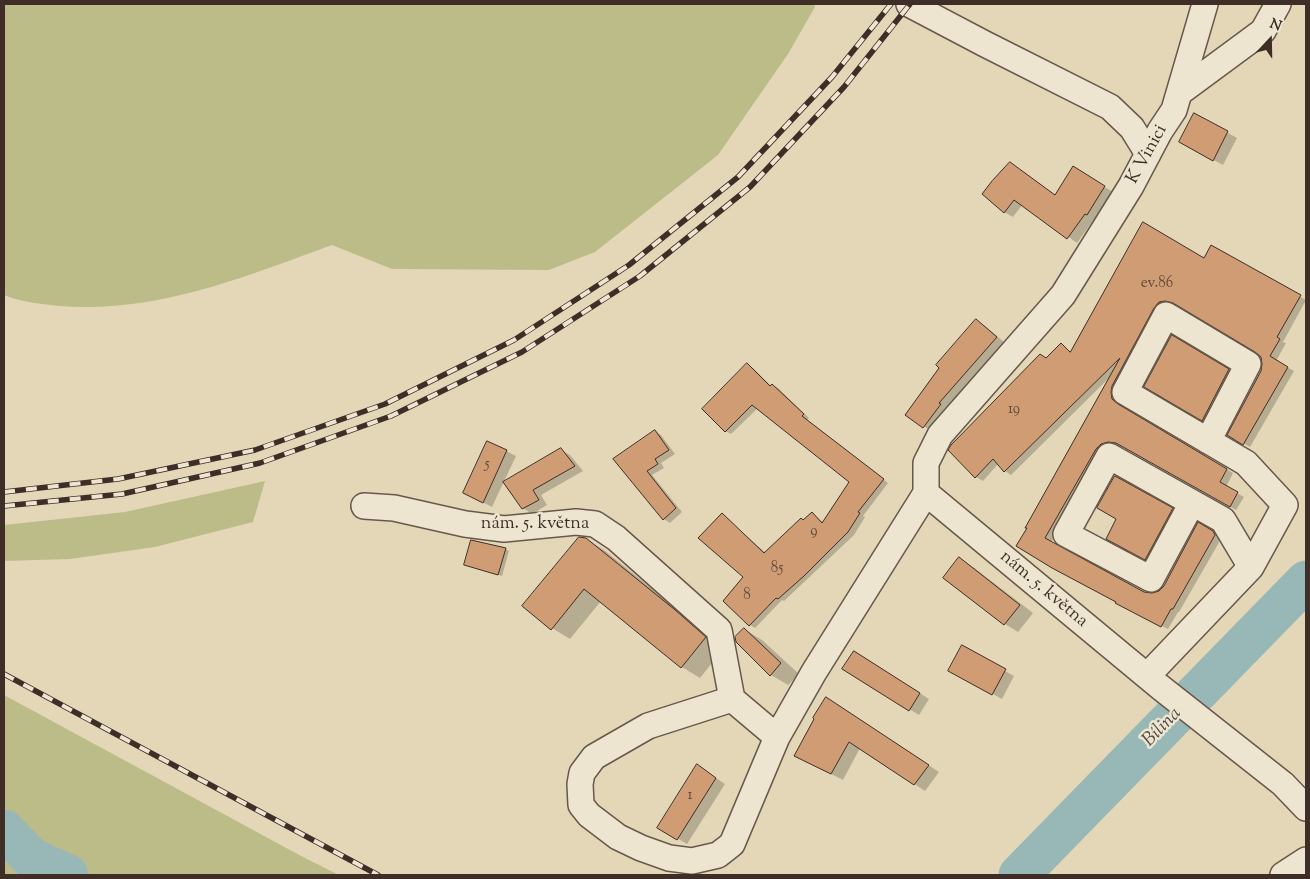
<!DOCTYPE html>
<html>
<head>
<meta charset="utf-8">
<style>
  body { margin:0 }
  #map { position:relative; width:1310px; height:879px; overflow:hidden; background:#e4d7b7; font-family:"Sorts Mill Goudy",serif }
  canvas { display:block }
  .frame { position:absolute; inset:0; border:5px solid #3e2e27; pointer-events:none }
  .north { position:absolute; left:1245px; top:15px; width:50px; height:50px; -webkit-text-stroke:4px #ede5d0; paint-order:stroke; rotate:21deg; font-size:14px; font-weight:700; line-height:20px; text-align:center; color:#3e2e27 }
  .north::after { content:''; display:block; margin:auto; width:18px; height:22px; background:#3e2e27; clip-path:polygon(50% 0,100% 100%,50% 72%,0 100%) }
</style>
</head>
<body>
<div id="map">
<canvas width="1310" height="879"></canvas>
<div class="frame"></div>
<div class="north">N</div>
</div>
<script>
const ctx = document.querySelector('canvas').getContext('2d');
ctx.lineJoin = 'round';
function paint(path, color) { ctx.fillStyle = color; ctx.fill(path, 'evenodd'); }
function strokePath(path, color, width, dash) { ctx.strokeStyle = color; ctx.lineWidth = width; ctx.lineCap = dash ? 'butt' : 'round'; ctx.setLineDash(dash || []); ctx.stroke(path); }
function write(font, color, halo, rows, align = 'center') {
  ctx.font = font + ' "Sorts Mill Goudy",serif'; ctx.lineWidth = 5; ctx.setLineDash([]); ctx.textBaseline = 'middle'; ctx.strokeStyle = halo; ctx.fillStyle = color; for (const [text, x, y, turn = 0] of rows) {
    ctx.save(); ctx.translate(x, y); ctx.rotate((+turn || 0) * Math.PI / 180); ctx.textAlign = isNaN(turn) ? turn : align; if (halo) ctx.strokeText(text, 0, 0); ctx.fillText(text, 0, 0); ctx.restore();
  }
}
paint(new Path2D(`
  M4,4h810l1,3 -27,47 -70,101 -123,97 -46,18 -157,-1 -60,-24c-88,32 -177,69 -272,61 -19,-2 -39,-4 -56,-11z
  M265,481l-12,41 -98,25 -85,12 -66,2v-36l121,-13z
  M4,695l299,162 36,18h-335z`), '#bcbc89');
paint(new Path2D(`
  M1195,115l42,23 -14,27 -43,-23z
  M1019,169l37,27 26,-23 31,19 -17,27h-2l-17,24 -54,-39 -10,13 -9,-5z
  M1212,246l94,54 -23,42 3,1 -10,18 18,10 -44,76 -21,-12 33,-64 2,-7 -2,-7 -6,-6 -75,-45 -8,-2 -7,2 -49,90 2,8 5,6 109,63 -7,14 18,10 -8,13 -112,-63 -8,-2 -8,2 -5,6 -52,90 93,50 8,2 8,-3 5,-5 33,-63 21,12 2,3 -42,73h-1l-10,17 -45,-23 -105,-60 91,-168 -98,97 -6,-4 -7,-7 -15,17 -7,-4 -26,-27 111,-105 10,7 133,-92z
  M976,321l9,5 20,17 -72,89 -27,-17z
  M1172,337l60,36 -25,49 -61,-36z
  M748,365l5,3 18,18 1,-1 6,3 31,30 -2,2 81,63 -25,33 2,1 -11,18 -70,66 -2,-1 -27,28 -5,-3 -26,-24 21,-24 -23,-62 44,38 46,-40 12,10 27,-41 -93,-74 -27,26 -6,-3z
  M655,431l6,4 14,19 -14,9 3,5 -12,7 30,37 -12,11 -6,-4 -49,-59z
  M488,442l28,14 -24,51 -18,-9z
  M561,450l9,5 13,16 -42,24 6,10 -15,9 -9,-6 -19,-26z
  M1115,477l61,35 -26,49 -43,-23 11,-19z
  M586,539l18,11 88,71 31,28 -23,29 -18,-11 -81,-66 -31,38 -18,-11z
  M505,549l4,2 -7,25 -36,-12z
  M959,559l14,8 60,46 -15,19 -13,-8z
  M744,629l18,11 37,34 -11,11 -17,-10z
  M962,647l52,29 -12,23 -52,-29z
  M863,658l66,41 -10,16 -75,-46z
  M837,705l102,67 -14,19 -65,-43 -17,32 -36,-18z
  M698,766l27,18 -38,60 -29,-17z`), '#0003');
strokePath(new Path2D(`
  M4,830l27,28 37,17
  M1019,875l287,-294`), '#98b8b7', 41);
const building = new Path2D(`
  M1194,113l34,18 -15,30 -34,-19z
  M1010,162l45,33 18,-29 32,20 -18,29 -2,-1 -18,25 -53,-39 -10,13 -22,-19 10,-13z
  M1143,222l61,36 7,-13 90,50 -24,42 3,2 -10,17 18,11 -45,78 -16,-10 34,-64 1,-7 -1,-7 -6,-5 -82,-49 -8,-2 -6,1 -5,6 -42,78 -1,6 1,7 6,5 109,65 -7,13 18,10 -8,15 -114,-64 -8,-1 -7,2 -5,5 -51,89 99,54 8,1 7,-2 5,-5 34,-64 15,9 2,4 -42,74h-2l-10,18 -46,-24 1,-1 -64,-34 -36,-22 11,-18h-2l95,-170 -116,114 -11,-13 -18,19 -27,-28 3,-5 89,-91 6,4 15,-15 9,9z
  M976,319l21,18 -58,66 2,1 -18,24 -18,-13 34,-47 -3,-3z
  M1172,335l57,34 -27,52 -58,-34z
  M747,363l23,23 2,-2 32,30 -2,2 82,63 -26,33 2,1 -12,19 -44,44 -26,23 -2,-1 -27,28 -26,-25 20,-24 -45,-39 24,-25 42,40 37,-35 2,2 9,-8 10,11 27,-41 -97,-77 -27,27 -23,-23z
  M655,430l14,20 -14,9 3,5 -11,7 29,37 -13,12 -50,-61z
  M487,441l20,9 -24,53 -20,-10z
  M561,448l14,18 -42,24 6,10 -17,9 -19,-27z
  M1115,476l58,32 -28,52 -39,-21 10,-20 -19,-11z
  M579,537l7,1 88,71 32,28 -25,31 -97,-79 -33,41 -29,-24z
  M471,540l35,8 -8,27 -34,-10z
  M959,557l61,48 -16,20 -61,-47z
  M744,628l37,35 -11,13 -34,-34 -1,-5z
  M962,645l44,24 -14,26 -44,-24z
  M854,651l66,42 -11,18 -67,-42z
  M826,697l103,68 -15,20 -65,-43 -18,32 -37,-18 20,-37 -1,-1z
  M697,764l19,14 -39,62 -20,-12z`);
paint(building, '#cf9c74');
strokePath(building, '#3e2e27', 1);
const minor = new Path2D(`
  M909,4l76,40 125,63 22,21 16,26
  M1179,93l84,-62 15,-27
  M926,493l234,194 123,97 23,24
  M1192,503l-41,76 -85,-45 43,-78 114,64 28,47
  M364,506l30,2 71,16 39,5 72,-7 19,2 21,14 103,92 13,69 -84,27 -54,31 -12,16 -2,11 1,21 8,10 29,22 23,11 28,10 23,3 26,-6 14,-11 45,-107 37,-65 112,-179v-30l14,-28 123,-140 68,-109 29,-55 14,-21 31,-106
  M1147,676l104,-109 34,-62 -39,-42 -121,-71 41,-77 82,49 -40,77
  M732,699l45,38
  M1283,875l23,-15`);
strokePath(minor, '#68584b', 28);
strokePath(minor, '#ede5d0', 25);
const rail = new Path2D(`
  M4,492l114,-13 137,-29 130,-46 129,-64 115,-75 109,-88 94,-100 59,-73
  M4,506l118,-12 138,-31 131,-47 131,-64 118,-76 110,-89 94,-100 66,-83
  M4,674l374,201`);
strokePath(rail, '#3e2e27', 5.5);
strokePath(rail, '#ede5d0', 4, [11]);
write('15px', '#624a3a', null, [
  ["ev.86",1157,284],
  ["19",1014,410],
  ["5",487,465],
  ["9",814,532],
  ["85",777,569],
  ["8",747,596],
  ["1",690,796]
]);
write('18px', '#3e2e27', '#ede5d0', [
  ["K Vinici",1148,155,-61],
  ["nám. 5. května",535,525],
  ["nám. 5. května",1043,590,40]
]);
write('italic 19px', '#504a44', '#ede5d0', [
  ["Bílina",1163,728,-46]
]);
</script>
</body>
</html>
